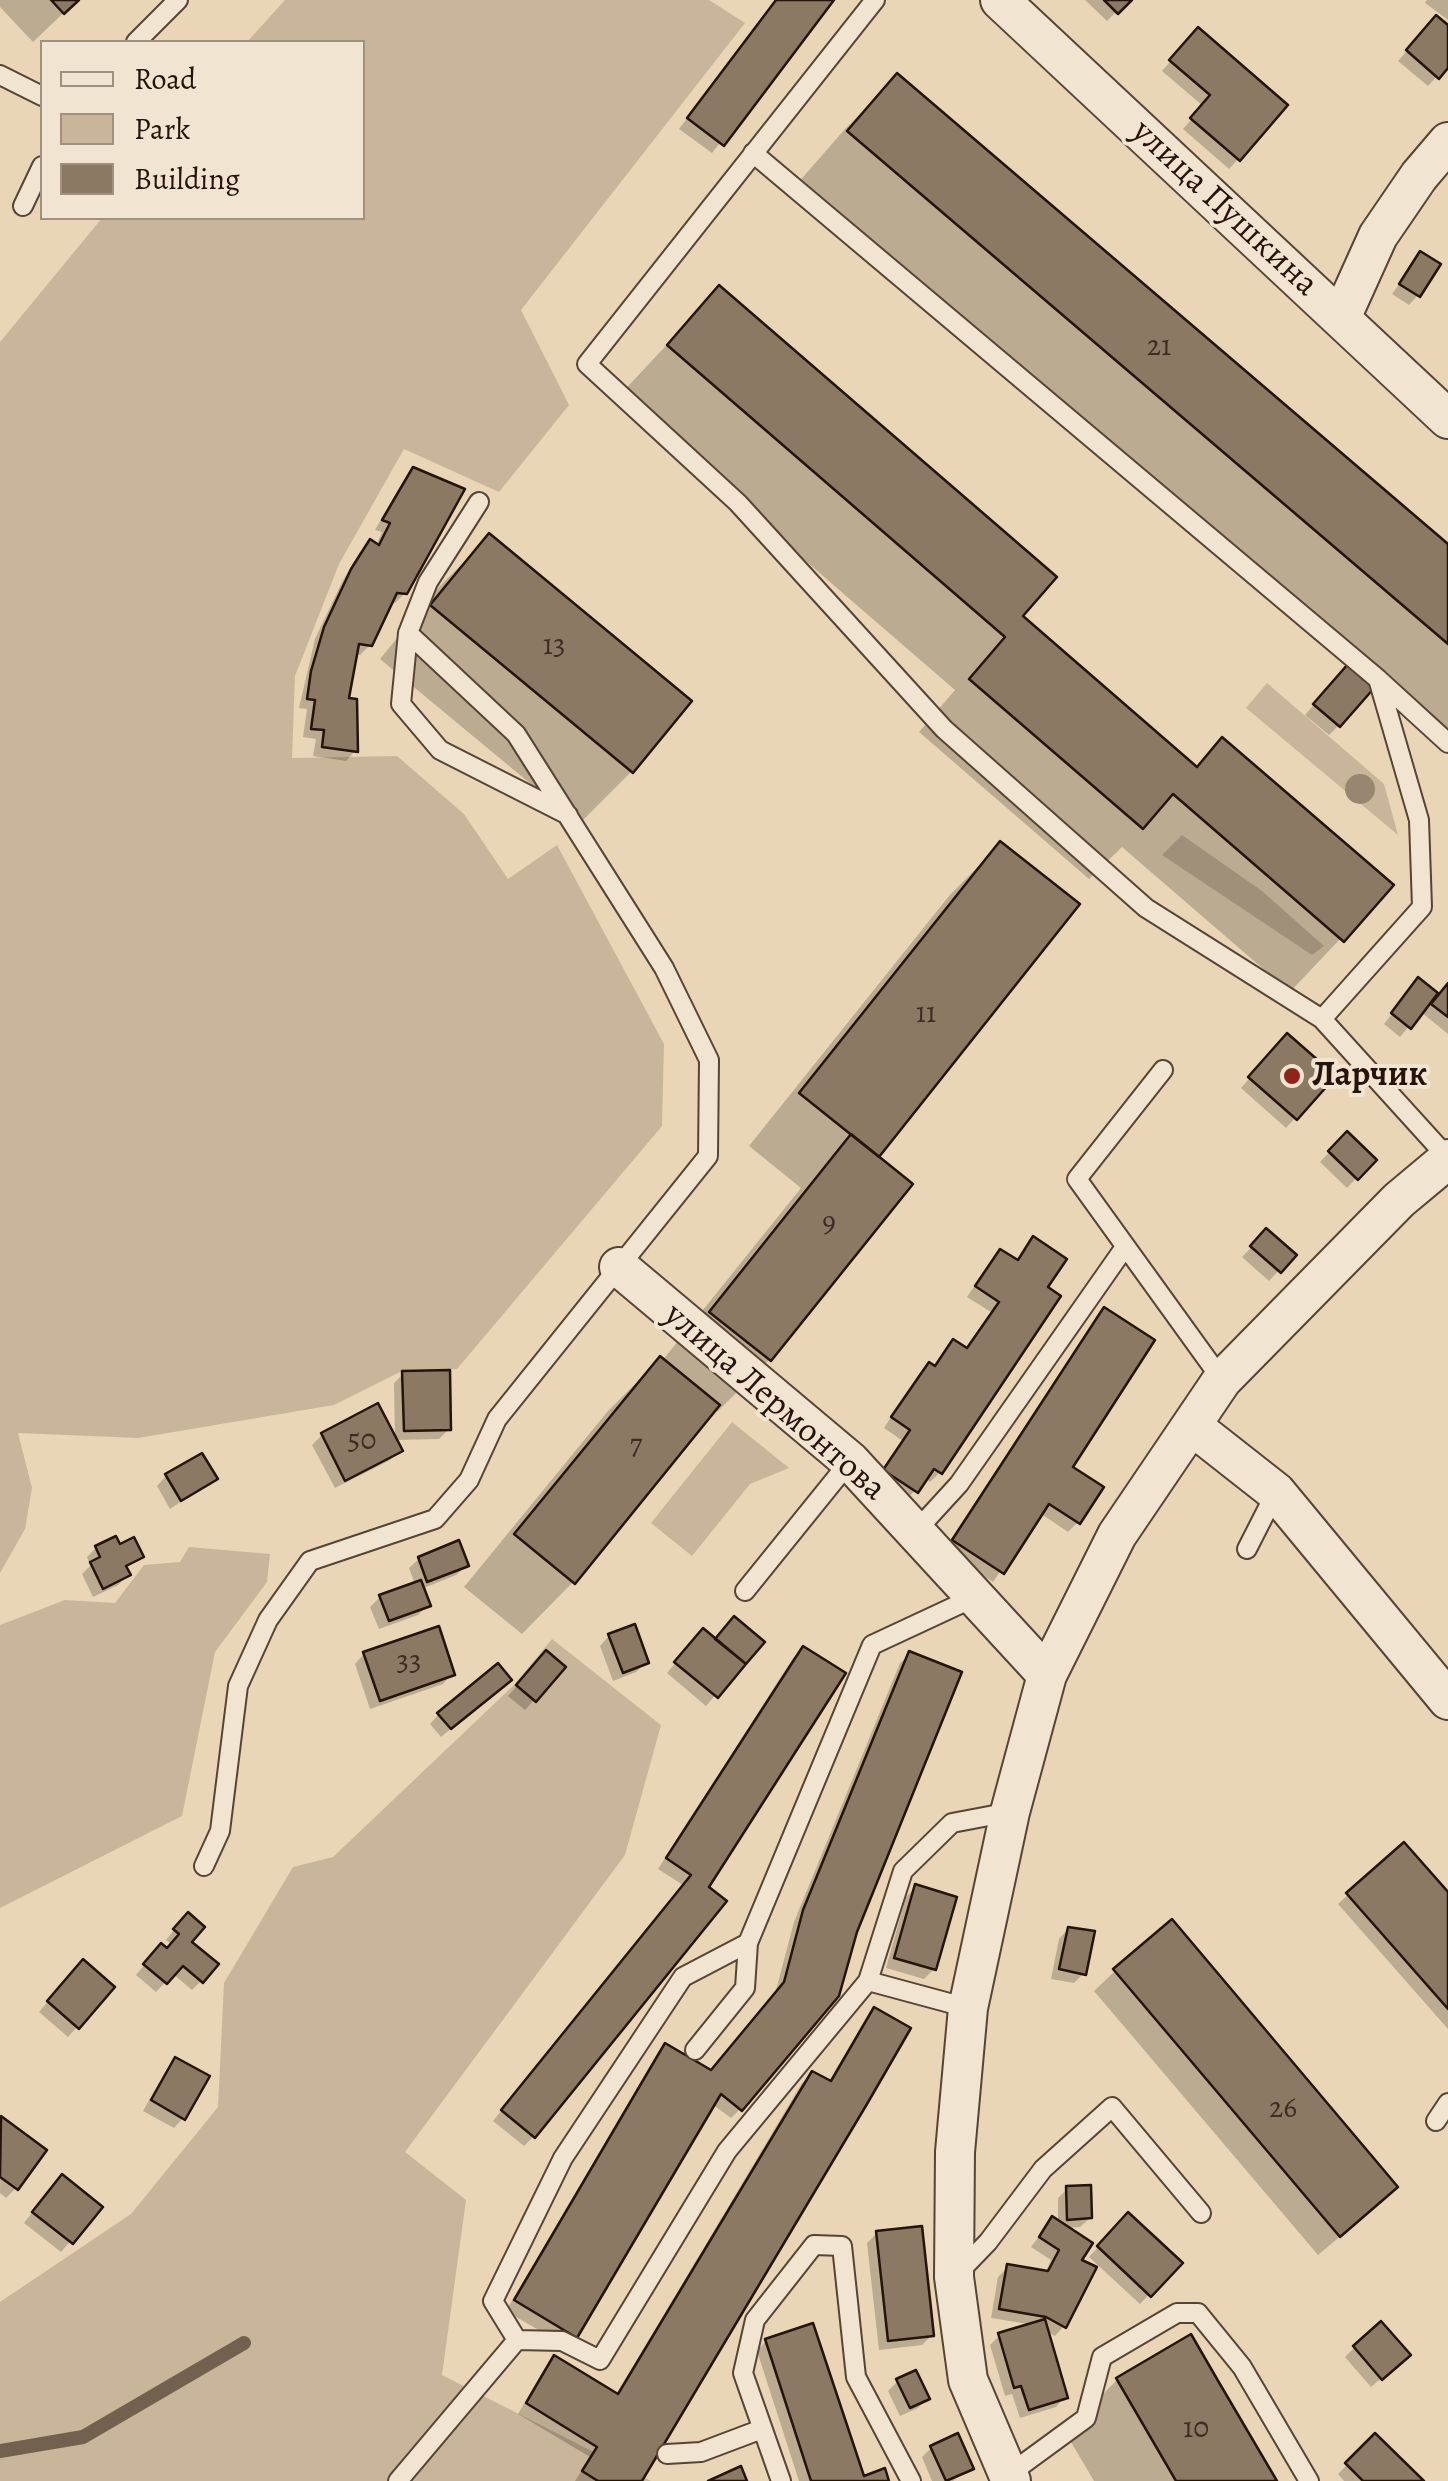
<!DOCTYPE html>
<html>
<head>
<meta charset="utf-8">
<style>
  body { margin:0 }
  #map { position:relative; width:1448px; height:2481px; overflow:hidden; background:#ead6b6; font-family:Alegreya,serif }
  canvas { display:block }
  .legend { position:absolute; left:40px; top:40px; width:325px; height:180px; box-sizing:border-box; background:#f1e4d0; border:2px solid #9f9181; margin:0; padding:12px 18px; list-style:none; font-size:30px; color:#25140b }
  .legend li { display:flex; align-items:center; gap:20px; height:50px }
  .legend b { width:50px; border:2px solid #9f9181 }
</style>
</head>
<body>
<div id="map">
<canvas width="1448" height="2481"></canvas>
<ul class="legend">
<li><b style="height:12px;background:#f1e4d0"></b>Road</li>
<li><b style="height:28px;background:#c9b599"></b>Park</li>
<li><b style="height:28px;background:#8b7964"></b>Building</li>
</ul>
</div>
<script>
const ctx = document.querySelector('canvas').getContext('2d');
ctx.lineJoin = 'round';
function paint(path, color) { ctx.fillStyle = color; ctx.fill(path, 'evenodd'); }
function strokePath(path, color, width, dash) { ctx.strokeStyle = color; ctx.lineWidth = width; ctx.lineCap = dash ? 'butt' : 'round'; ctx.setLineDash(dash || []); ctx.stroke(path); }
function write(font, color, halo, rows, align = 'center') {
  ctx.font = font + ' Alegreya,serif'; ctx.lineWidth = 8; ctx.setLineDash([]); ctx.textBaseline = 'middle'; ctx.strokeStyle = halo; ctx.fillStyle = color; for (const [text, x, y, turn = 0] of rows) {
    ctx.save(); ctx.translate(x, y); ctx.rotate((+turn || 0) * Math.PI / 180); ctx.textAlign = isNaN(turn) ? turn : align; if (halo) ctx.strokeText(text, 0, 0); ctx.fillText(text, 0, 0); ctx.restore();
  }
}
paint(new Path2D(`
  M285,0h424l36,23 -224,287 48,95 -70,87 -95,-43 -65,115 -44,112 -3,82 105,-2 67,58 44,65 49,-34 107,199 -2,82 -205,243 -55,2 -68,34 -196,33 -120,-5 14,55 -7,41 -25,44v-1231l102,-124h260v-176h-115z
  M1267,683l117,101 14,51 -152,-127z
  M1182,835l80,56 62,55 -12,9 -150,-100z
  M732,1422l57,46 -39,16 -58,72 -41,-33z
  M189,1547l81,7 -3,28 -52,70 -33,164 -182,92v-283l65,-25 50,3 29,-38 36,-3z
  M552,1639l109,86 -36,130 -220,297 61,48 -24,175 209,106h-651v-179l131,-88 87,-107 6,-124 69,-116 40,-10 180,-171z`), '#c9b599');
paint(new Path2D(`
  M0,0h77l-44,42 -33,-35z
  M777,0h54l-119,153 -33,-24z
  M1085,0h43l-21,21z
  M1427,0h21v20l-23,-17z
  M1427,28h21v36l-20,22 -30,-25z
  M1189,40l49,119 -9,10 -46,-40 20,-23 -41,-35z
  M897,77l551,471v192l-651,-556 48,-55z
  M1421,254l-3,41 -9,10 -17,-11z
  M719,289l300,328 176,151 28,-27 167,145 -100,106 -168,-145 -33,32 -170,-147 36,-42 -338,-292z
  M414,470l-9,123 -10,10 -5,-1 -20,43 -10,10 -5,-1 -9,46 9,51 -9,10 -33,-5 3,-17 -13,-2 4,-28 -8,-1 16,-69 27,-57 18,-30 10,-10 6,4 6,-14 -7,-2 29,-50z
  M490,536l199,166 -58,70 -52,52 -199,-165 58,-71z
  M1338,677v49l-9,9 -24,-20z
  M1000,844l-125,313 34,27 -140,176 -52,52 -3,-3 -141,173 -51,52 -58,-47 144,-176 52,-52 2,2 139,-173 -52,-42 200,-250z
  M1418,981l20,15 10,-12v50l-27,-22 -21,25 -16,-13z
  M1278,1046l17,72 -9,10 -45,-40z
  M1347,1134l27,26 -27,28 -27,-26z
  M1267,1231l26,24 -24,26 -27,-24z
  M1034,1239l-94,233 -10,10 -5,-4 -19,23 -30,-21 27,-39 -19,-13 35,-54 10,-9 4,2 21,-25 12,7 25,-37 -24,-15 24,-35 10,-10 15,10z
  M1105,1310l-36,158 9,54 -10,10 -28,-19 -47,69 -49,-32 151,-230z
  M404,1373l45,56 -10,10 -44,1 -1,-57z
  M322,1435l78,16 -10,9 -55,28 -23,-43z
  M201,1456l13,23 -44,30 -13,-23 9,-10z
  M96,1548h22l23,9 -16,12 3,6 -10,10 -25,12 -11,-23 8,-8 -3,-9z
  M419,1559l47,7 -10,9 -35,14 7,16 -10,10 -39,14 -9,-22 10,-10 35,-13 -6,-16z
  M609,1636l37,27 -10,9 -23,9 -13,-35z
  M694,1641h20l47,1 -55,64 -39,-33z
  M803,1649l39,25 -309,463 -9,9 -31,-25 190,-236 -25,-16 135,-211z
  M364,1654l88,20 -9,10 -73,25 -15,-45z
  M910,1654l-170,455 -9,9 -19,-14 -137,232 -9,10 -60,-35 150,-255 10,-10 44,27 65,-79 19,-72 106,-259z
  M537,1663l-3,37 -9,10 -17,-14z
  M499,1689l-58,48 -11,-13 9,-10z
  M916,1887l18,82 -10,10 -38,-11 20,-71z
  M1348,1895l100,1v133l-110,-125z
  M178,1925l11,17 12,39 -9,9 -19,-16 -17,18 -20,-17 16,-19 14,-5 5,-7 -5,-4z
  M1068,1929l16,44 -10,10 -23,-4 8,-40z
  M1115,1971l260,236 -57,48 -224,-264z
  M73,1972l4,55 -9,10 -29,-25z
  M874,2010l-235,471h-64l15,-24 -72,-43 27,-46 10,-9 61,36 186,-312 10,-9 16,9 37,-63z
  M176,2060l7,58 -9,10 -31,-17 23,-41z
  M1,2119l15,69 -10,10 -6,-5z
  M52,2187l47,21 -38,44 -37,-29z
  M1067,2189l23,29 -10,9 -14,1 12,33 -14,65 -9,10 -9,-5 19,66 -9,10 -36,11 -8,-24 -7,2 -15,-51 10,-10 34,-10 -43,-7 7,-41 10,-10 37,6 6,-13 -20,-13 21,-28 6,4v-25z
  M1128,2215l51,48 -39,41 -51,-47z
  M877,2233l55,102 -10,10 -43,5 -12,-107z
  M1190,2337l84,144h-180l-29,-49 52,-52z
  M766,2341l97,138 24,2h-88l-42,-130z
  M1354,2348l44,16 -27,23 -26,-30z
  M897,2382l30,16 -9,10 -18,8 -12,-25z
  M1375,2436l45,45h-76l-6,-7z
  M931,2448l40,20 -18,13h-21l-10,-24z`), '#0003');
strokePath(new Path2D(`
  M0,2451l83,-14 161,-94`), '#73614f', 14);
const building = new Path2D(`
  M51,0h28l-15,14z
  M776,0h58l-110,146 -37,-28z
  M1104,0h28l-14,14z
  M1436,15l12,10v43l-9,11 -33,-29z
  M1198,27l90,78 -48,56 -50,-43 20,-23 -41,-35z
  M897,73l551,471v100l-601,-513z
  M1420,251l21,13 -21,33 -21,-13z
  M719,285l338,292 -34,39 174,151 25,-30 172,148 -50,57 -171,-148 -30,35 -174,-150 36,-42 -338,-292z
  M413,467l52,22 -58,105 -10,-1 -25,53 -13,-2 -10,54 8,1 1,53 -36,-5 2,-17 -13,-1 4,-29 -8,-1 4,-28 13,-44 27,-58 19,-30 9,6 11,-22 -8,-3z
  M489,533l203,168 -59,72 -203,-168z
  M1348,664l27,23 -35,40 -27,-23z
  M1000,841l80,63 -201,253 -80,-64z
  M1418,977l20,16 -27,36 -20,-16z
  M1448,983v34l-17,-13z
  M1287,1033l49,43 -39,44 -49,-43z
  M1347,1131l30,29 -19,20 -30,-29z
  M851,1134l62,50 -142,177 -62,-49z
  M1266,1228l31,27 -16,18 -31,-27z
  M1033,1236l34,23 -19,28 13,9 -119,178 -8,-5 -16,24 -35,-23 27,-40 -19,-13 38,-55 6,4 18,-27 14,9 32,-46 -24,-16 25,-37 18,11z
  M1104,1307l51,33 -82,127 31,20 -24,37 -31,-20 -45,70 -52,-34z
  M660,1356l60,49 -145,179 -61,-50z
  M450,1370l1,60 -47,1 -2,-60z
  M378,1403l25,48 -58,30 -24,-48z
  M202,1453l16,26 -37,22 -16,-27z
  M116,1536l4,8 14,-7 10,20 -18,9 5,9 -28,14 -13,-27 10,-5 -5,-11z
  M459,1540l10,26 -42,16 -9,-25z
  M421,1580l10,26 -42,15 -10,-26z
  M734,1616l31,26 -19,22 -31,-25z
  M635,1624l14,39 -26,10 -15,-39z
  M439,1626l16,49 -75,26 -17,-49z
  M703,1628l43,36 -28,34 -44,-36z
  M803,1646l43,27 -137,214 18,14 -192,237 -34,-28 190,-235 -25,-17z
  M546,1650l20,17 -30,35 -20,-17z
  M909,1651l53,21 -105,260 -18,64 -97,115 -21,-17 -144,244 -63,-38 151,-257 46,27 73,-88 19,-72z
  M498,1663l14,17 -61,49 -14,-16z
  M1404,1842l44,50v117l-102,-116z
  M915,1884l42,13 -21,73 -42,-12z
  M188,1912l17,15 -13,15 27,22 -16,19 -20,-17 -16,18 -24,-20 18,-21 6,5 12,-14 -6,-5z
  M1172,1919l226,268 -58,50 -227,-268z
  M1068,1927l27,4 -9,44 -27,-6z
  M83,1959l32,28 -36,42 -32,-28z
  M874,2007l37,21 -44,76 -225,377h-44l-16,-10 15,-24 -71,-44 28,-48 64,39 194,-323 19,10z
  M175,2057l35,19 -25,44 -34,-20z
  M1,2116l46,34 -29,40 -18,-13z
  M62,2174l41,33 -30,37 -41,-32z
  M1091,2185l1,33 -25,2 -1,-34z
  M1128,2212l55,51 -32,34 -54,-51z
  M1052,2216l41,27 -11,17 15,7 -31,61 -20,-11 -47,-8 8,-45 41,7 11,-21 -20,-13z
  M922,2226l12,110 -46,5 -12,-110z
  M1045,2319l23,79 -39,12 -8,-24 -7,2 -16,-55z
  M1381,2321l30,34 -29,25 -29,-34z
  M813,2323l51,153 21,-8 4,13h-78l-46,-142z
  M1191,2334l26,45 60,102h-101l-60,-103z
  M916,2370l14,29 -20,9 -14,-29z
  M958,2433l16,36 -28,12 -16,-35z
  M1375,2433l49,48h-61l-18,-18z
  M741,2466l6,15h-39z`);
paint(building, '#8b7964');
strokePath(building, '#25140b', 2.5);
const service = new Path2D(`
  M875,0l-288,364 151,139 206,226 202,179 176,111 126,139
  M136,42l42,-42
  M0,75l42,21
  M753,153l625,526 70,64
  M23,206l19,-40
  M479,502l-51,80 -20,51 -7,71 39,46 128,65
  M1322,1019l100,-112 -3,-87 -41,-141
  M1163,1070l-86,109 145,201
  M916,1531l43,-47 166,-237
  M1247,1549l29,-57
  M745,1591l105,-130
  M204,1866l16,-35 18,-145 30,-66 42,-59 125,-42 34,-39 28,-61 211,-263 1,-96 -45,-92 -148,-234 -108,-101
  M868,1981l100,27
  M695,2050l50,-62 3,-45 124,-298 103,-48
  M1436,2121l12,-18
  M958,2273l30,-31 55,-73 69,-62 89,106
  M517,2340l45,1 38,19 127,-209 141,-170 35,-110 49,-48 58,-11
  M667,2454l34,-2 61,-23
  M1004,2478l82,-60 16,-61 75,-44h21l44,54 67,114
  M398,2481l119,-141 -24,-39 70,-143 120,-181 65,-34
  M781,2481l-38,-108 12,-53 59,-75 28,1 14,131 55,104`);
const minor = new Path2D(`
  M1000,0l448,419
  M1341,318l37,-82 41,-60 29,-34
  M619,1267l231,194 197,214
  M1192,1426l84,66 172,208
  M1011,2481l-43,-101 -14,-103 1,-125 13,-144 42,-196 37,-137 70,-140 105,-155 177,-180 49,-41`);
strokePath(service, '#564436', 22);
strokePath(minor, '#564436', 42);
strokePath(service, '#f1e4d0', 18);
strokePath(minor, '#f1e4d0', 38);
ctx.fillStyle = '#998670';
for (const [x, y] of [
  [1360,789]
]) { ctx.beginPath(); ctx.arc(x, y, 15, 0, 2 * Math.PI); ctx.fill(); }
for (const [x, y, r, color] of [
  [1292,1076,10,"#8f2418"]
]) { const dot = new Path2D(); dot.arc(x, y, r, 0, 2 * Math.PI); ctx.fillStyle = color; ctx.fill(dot); strokePath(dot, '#f1e4d0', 4); }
write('30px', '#3e2d21', null, [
  ["21",1159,348],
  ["13",554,647],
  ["11",926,1015],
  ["9",829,1225],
  ["50",362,1442],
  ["7",636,1447],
  ["33",409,1663],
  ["26",1283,2110],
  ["10",1196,2430]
]);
write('35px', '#25140b', '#f1e4d0', [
  ["улица Пушкина",1224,209,43],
  ["улица Лермонтова",774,1403,41]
]);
write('bold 35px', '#25140b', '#f1e4d0', [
  ["Ларчик",1312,1076]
], 'left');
</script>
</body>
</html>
